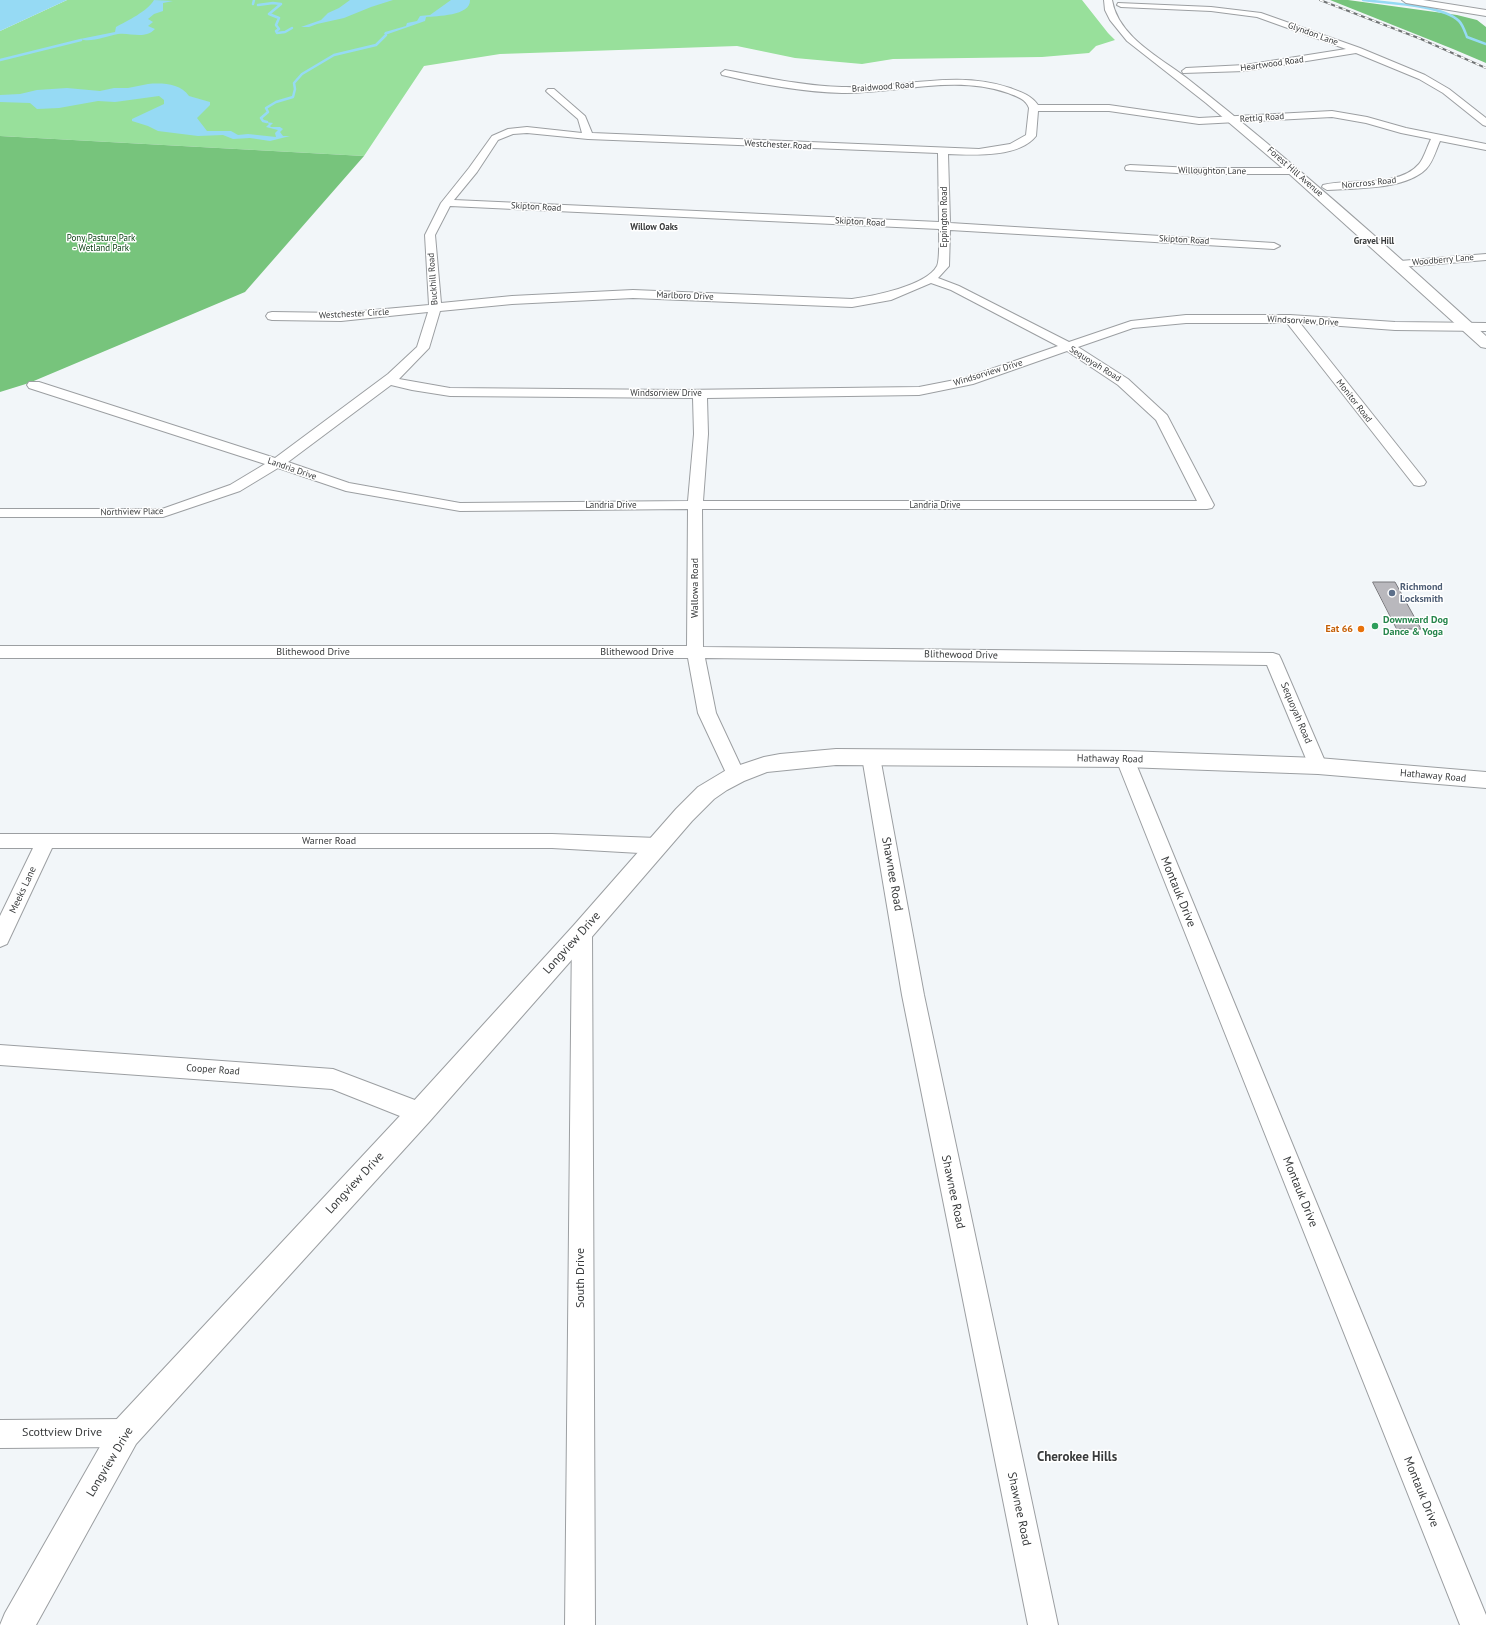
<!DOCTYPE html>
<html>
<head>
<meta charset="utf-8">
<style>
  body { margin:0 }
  canvas { display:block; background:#f2f6f9 }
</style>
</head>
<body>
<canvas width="1486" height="1625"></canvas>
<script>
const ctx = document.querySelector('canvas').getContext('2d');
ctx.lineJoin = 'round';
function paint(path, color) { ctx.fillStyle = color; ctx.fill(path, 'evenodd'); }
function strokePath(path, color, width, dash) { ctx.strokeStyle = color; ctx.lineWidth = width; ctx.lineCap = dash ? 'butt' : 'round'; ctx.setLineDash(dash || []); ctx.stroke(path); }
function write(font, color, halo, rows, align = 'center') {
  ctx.font = font + ' "PT Sans",sans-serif'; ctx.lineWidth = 3; ctx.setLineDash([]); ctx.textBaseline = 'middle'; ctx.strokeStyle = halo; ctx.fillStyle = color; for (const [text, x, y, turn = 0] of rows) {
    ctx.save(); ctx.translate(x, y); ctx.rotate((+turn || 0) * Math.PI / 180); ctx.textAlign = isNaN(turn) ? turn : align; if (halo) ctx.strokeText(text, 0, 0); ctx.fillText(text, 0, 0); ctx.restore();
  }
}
paint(new Path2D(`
  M67,0h1015l26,33 7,7 -19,6 -7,7 -47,4 -149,2 -31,5 -67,-6 -58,-12 -237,8 -76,12 -60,90 -364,-20v-105z`), '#98e09b');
paint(new Path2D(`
  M1330,0h18l109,15 20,5 9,7v36l-33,-14z
  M0,136l364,20 -119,136 -216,91 -29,9z`), '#77c47c');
paint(new Path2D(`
  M0,0h67l-67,31z
  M154,0l19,1 -10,2v8l-9,3 -6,5 5,3 -5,4 7,3c-10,11 -26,3 -37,5 -12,2 -27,9 -38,5l35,-7 1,-5c11,-6 32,-16 38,-27z
  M350,0h43l-22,7 -27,11 -27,6 -8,3h-8l20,-7 7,-7 11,-5z
  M451,0h19c1,16 -34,16 -44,17l-1,4 -37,13h-4l1,-2 21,-6 1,-3 10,-2 3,-5 10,-1z
  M148,84c14,-1 32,-1 41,12l21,6v3l-13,13 10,13h24l7,4 10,-1 28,3 -1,-4 3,-3 -12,-3 3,-3 -3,-2 7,1 -3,3 1,1h9l3,2 -3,3 3,4h7l-20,5 -20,-3 -17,1 -10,-4 -25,1 -40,-5 -10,-5 -16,-5v-2l32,-15v-4l-5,-4 -44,6 -17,-1 -39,7 -22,1 -7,-6 -30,-1v-7l20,-1 17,-4 30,-2 33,3 14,-3h14z`), '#96daf4');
strokePath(new Path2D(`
  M1363,0c23,3 80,5 96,21 4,4 6,11 8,16l19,7
  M253,4l1,-4
  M258,5l15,-2 8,1 -12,10 10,4 -3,7 3,4 -3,2 1,2 8,-1 7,-4
  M0,60l81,-20
  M267,122l-4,-1 -2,-3 7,-6 -2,-4 10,-6 17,-5 2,-8 -1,-6 8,-9 32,-19 42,-10 10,-10`), '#96daf4', 2.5);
const building = new Path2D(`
  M1373,582h22l26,47h-24z`);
paint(building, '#b9b8bd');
strokePath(building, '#79787c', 1);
const minor = new Path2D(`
  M1118,3l93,4 50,6 99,35 65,27 24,14 37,29v8l-3,-1 -40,-32 -24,-14 -63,-26 -111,18 -62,2 -1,-2 4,-3 59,-3 101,-16 -89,-32 -46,-6 -90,-4 -4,-2z
  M725,70c38,7 78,16 117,17 57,2 113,-18 168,1 11,4 21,7 28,17h71l90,13 133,-7 35,6 39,11 80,16v6l-46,-9c-4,9 -7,21 -14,28 -21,21 -71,19 -99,21l-5,-3 1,-2c27,-7 76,3 96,-21 5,-6 8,-17 12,-25l-30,-6 -35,-10 -34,-6 -133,7 -90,-13h-71l-2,25c-17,22 -63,19 -88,18l2,69 324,20 6,3 -6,3 -324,-19 -1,36 -11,12 21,8 110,56 62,-21 55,-6h104l105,7 91,1v8l-91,-1 -95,-7 124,156 2,3 -2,3 -5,1 -5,-1 -127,-162h-101l-53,5 -55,19 50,32 39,36 47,90 -2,3 -5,1h-505l1,138 570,6 6,2 2,4 46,107 -3,5 -6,2 -6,-2 -3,-5 -42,-101 -562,-7 11,55 29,62 -2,5 -7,2 -7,-2 -2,-5 -29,-62 -10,-55h-688v-12h687l1,-137 -228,2 -114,-20 -68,-23 -38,23 -77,26h-163v-8h162l68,-24 35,-21 -236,-76 -2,-3 2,-3h10l236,76 113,-84 29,-27 11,-35 -87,9 -69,-1 -4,-1 -2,-3 2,-3 4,-1 69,1 88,-8 -4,-70 16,-32 28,-35 23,-32 16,-7 19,-2 55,6 -4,-14 -30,-26 -2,-2 2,-2h6l31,27 7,17 387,16 31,-5 16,-9 3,-27c-3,-9 -13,-12 -21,-15 -55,-19 -110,1 -166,0 -38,-1 -83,-9 -120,-18l-1,-2zM527,133l61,6 350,14 1,69 -485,-22 23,-28 21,-32 15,-6zM450,206l489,23c0,8 1,31 -2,37 -11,20 -64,30 -85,33l-219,-9 -121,6 -71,7 -6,-68zM931,283l20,7 107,56 -93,32 -46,9 -239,3 -230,-2 -51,-9 30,-31 11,-37 72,-7 121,-6 219,9 39,-7zM1067,351l51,34 38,35 41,81h-494l5,-67 -1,-36 212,-3 54,-11zM391,385l21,5 38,6 243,2 1,36 -6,67 -228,2 -111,-20 -61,-21z
  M1130,165l64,3h100l5,3 -5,3h-100l-68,-4 -1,-2 1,-2z
  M1486,254v6l-86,7 -4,-1 -2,-2 2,-2 4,-1z
  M871,750l6,2 3,5 44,238 134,630h-30l-126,-630 -40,-238 3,-5z
  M1125,752l6,2 3,5 352,856v10h-26l-344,-866 3,-5z
  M0,834h552l105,4 7,3 3,5 -3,5 -7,3 -105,-6h-500l-45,96 -7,3v-31l33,-68h-33z
  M582,924l7,2 3,6 3,693h-30l7,-693 3,-6z
  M0,1045l333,24 95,36 4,8 -4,8 -8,3 -88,-35 -332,-24z
  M125,1419l10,4 4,10 -4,10 -10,4 -125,1v-28z`);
const tertiary = new Path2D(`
  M836,749l289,2 193,7 168,14v16l-168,-14 -193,-7 -289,-2 -69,7 -23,9 -17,9 -13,9 -22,22 -102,118 -161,183 -293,322 -100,181h-36l5,-12 109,-191 297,-318 163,-179 102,-116 22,-22 30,-18 36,-12 16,-3z`);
const secondary = new Path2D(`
  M1104,0h8c6,37 49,58 76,79 103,81 201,169 298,257v12l-5,-1 -195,-176 -80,-68 -79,-62 -17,-21 -5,-10z`);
const motorway = new Path2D(`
  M1402,0h21l63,10v6l-80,-13z`);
strokePath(minor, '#9c9fa2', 2);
strokePath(tertiary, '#9c9fa2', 2);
strokePath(secondary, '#9c9fa2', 2);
strokePath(motorway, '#9c9fa2', 2);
paint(minor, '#fff');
paint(tertiary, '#fff');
paint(secondary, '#fff');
paint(motorway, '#fff');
const rail = new Path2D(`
  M1320,0l101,39 65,29`);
strokePath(rail, '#717475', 2);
strokePath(rail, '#fff', 1.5, [4]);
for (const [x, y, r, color] of [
  [1392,593,4,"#5c6f8a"],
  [1375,626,4,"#2e9e5b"],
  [1361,629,4,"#e8710a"]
]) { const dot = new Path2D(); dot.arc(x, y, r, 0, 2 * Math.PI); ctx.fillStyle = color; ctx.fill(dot); strokePath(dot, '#fff', 1.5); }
write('9px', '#393b3c', '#fff', [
  ["Glyndon Lane",1313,34,20],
  ["Heartwood Road",1272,64,-8],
  ["Braidwood Road",883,87,-4],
  ["Rettig Road",1262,118,-4],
  ["Westchester Road",778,145,3],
  ["Willoughton Lane",1212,171,1],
  ["Forest Hill Avenue",1295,172,41],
  ["Norcross Road",1369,183,-6],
  ["Skipton Road",536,207,3],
  ["Eppington Road",944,217,-90],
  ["Skipton Road",860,222,3],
  ["Skipton Road",1184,240,3],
  ["Woodberry Lane",1443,260,-5],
  ["Buckhill Road",433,279,-94],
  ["Marlboro Drive",685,296,2],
  ["Westchester Circle",354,314,-3],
  ["Windsorview Drive",1303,321,3],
  ["Sequoyah Road",1095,364,32],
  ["Windsorview Drive",988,373,-17],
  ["Windsorview Drive",666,393],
  ["Monitor Road",1354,401,52],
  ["Landria Drive",292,469,19],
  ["Landria Drive",611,505],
  ["Landria Drive",935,505],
  ["Northview Place",132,512,-1]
]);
write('bold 9px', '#393b3c', '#fff', [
  ["Willow Oaks",654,227],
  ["Gravel Hill",1374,241]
]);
write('9px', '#003a0a', '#fff', [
  ["Pony Pasture Park",101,238],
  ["- Wetland Park",101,248]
]);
write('bold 10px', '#4e5e75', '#fff', [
  ["Richmond",1400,587],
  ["Locksmith",1400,599]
], 'left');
write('10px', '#393b3c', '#fff', [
  ["Wallowa Road",695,588,-90],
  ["Blithewood Drive",313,652],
  ["Blithewood Drive",637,652],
  ["Blithewood Drive",961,655,1],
  ["Sequoyah Road",1296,713,67],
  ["Hathaway Road",1110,759,1],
  ["Hathaway Road",1433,776,5],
  ["Warner Road",329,841],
  ["Meeks Lane",23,890,-65],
  ["Cooper Road",213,1070,4]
]);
write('bold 10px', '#27864d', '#fff', [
  ["Downward Dog",1383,620],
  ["Dance & Yoga",1383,632]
], 'left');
write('bold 10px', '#c56008', '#fff', [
  ["Eat 66",1353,629]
], 'right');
write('12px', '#393b3c', '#fff', [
  ["Shawnee Road",892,874,80],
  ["Montauk Drive",1178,892,68],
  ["Longview Drive",572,943,-48],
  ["Longview Drive",355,1183,-47],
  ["Shawnee Road",953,1192,78],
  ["Montauk Drive",1300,1192,68],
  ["South Drive",581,1278,-90],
  ["Scottview Drive",62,1433],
  ["Longview Drive",110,1462,-59],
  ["Montauk Drive",1421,1492,68],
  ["Shawnee Road",1019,1509,78]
]);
write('bold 13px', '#393b3c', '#fff', [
  ["Cherokee Hills",1077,1457]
]);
</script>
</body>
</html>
